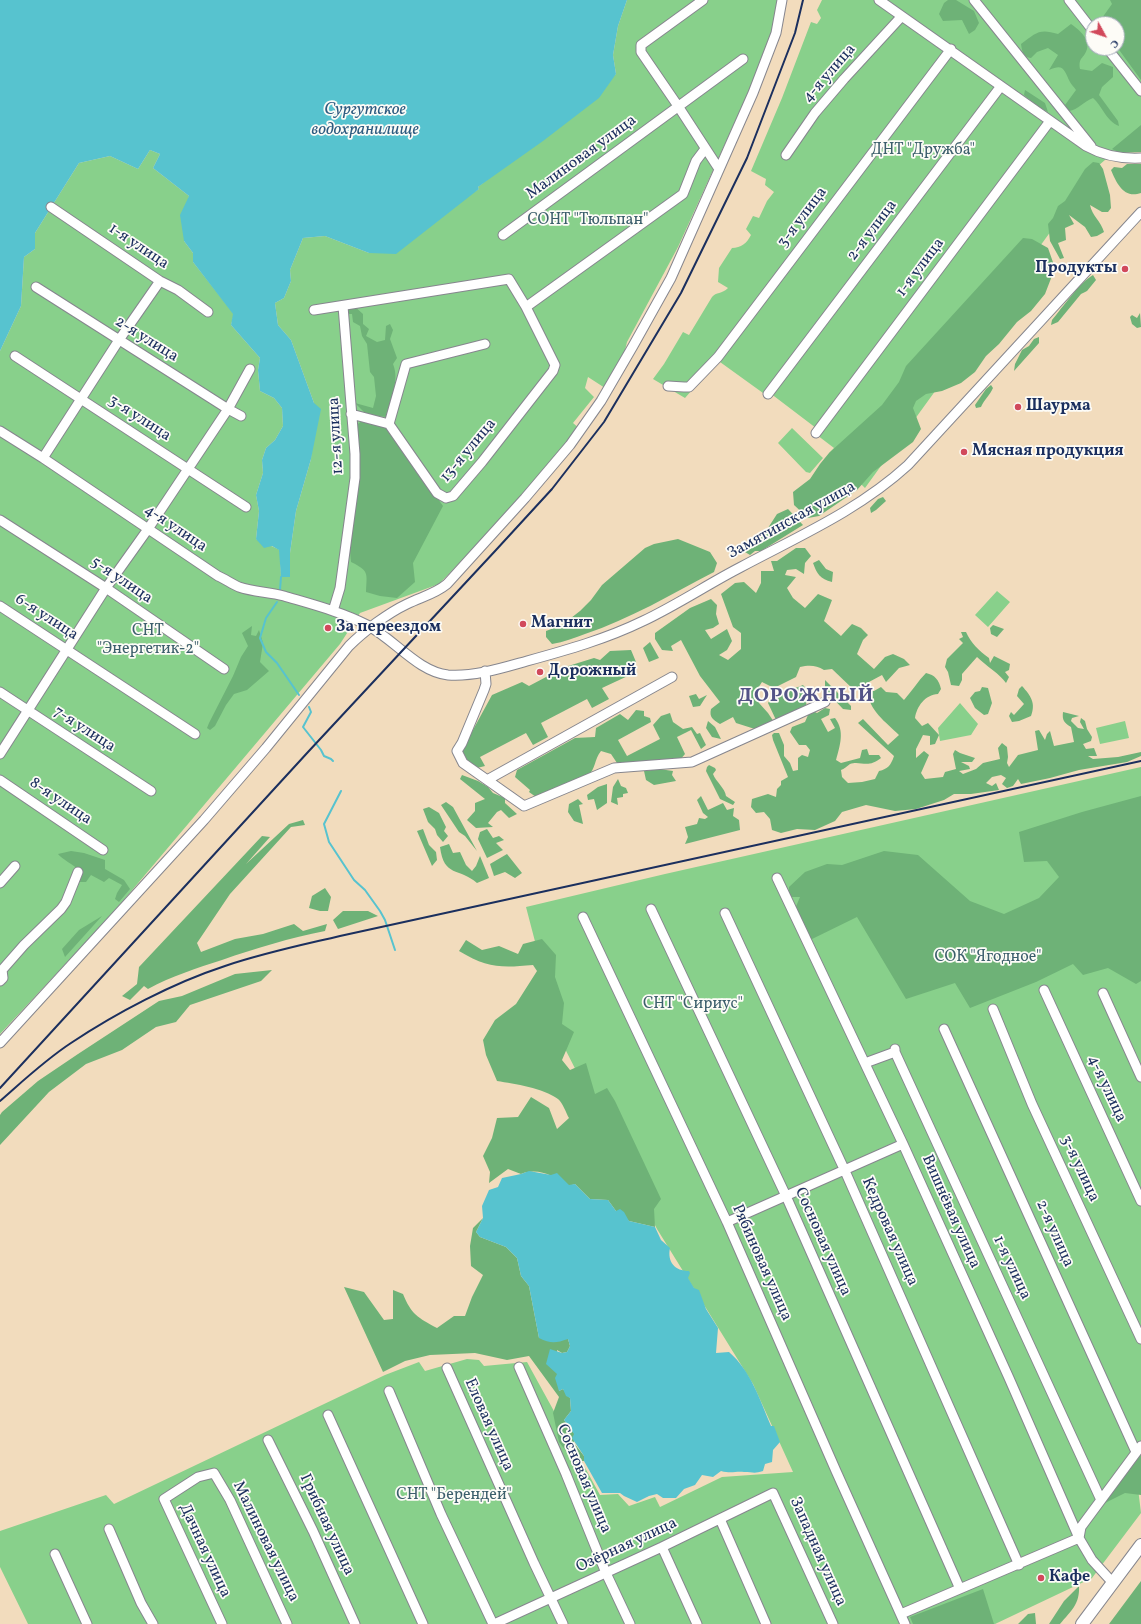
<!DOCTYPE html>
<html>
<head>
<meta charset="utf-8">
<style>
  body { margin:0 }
  #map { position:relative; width:1141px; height:1624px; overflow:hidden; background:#f2dcbd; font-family:Vollkorn,serif }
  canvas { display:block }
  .north { position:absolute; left:1085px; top:16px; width:40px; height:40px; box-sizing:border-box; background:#fdfcf7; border:1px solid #a3aaba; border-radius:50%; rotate:130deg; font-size:11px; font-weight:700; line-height:16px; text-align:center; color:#1b2f5e }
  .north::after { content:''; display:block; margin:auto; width:14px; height:18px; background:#d1495b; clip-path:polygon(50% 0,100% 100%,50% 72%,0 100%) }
</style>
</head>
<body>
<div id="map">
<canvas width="1141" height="1624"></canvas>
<div class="north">С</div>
</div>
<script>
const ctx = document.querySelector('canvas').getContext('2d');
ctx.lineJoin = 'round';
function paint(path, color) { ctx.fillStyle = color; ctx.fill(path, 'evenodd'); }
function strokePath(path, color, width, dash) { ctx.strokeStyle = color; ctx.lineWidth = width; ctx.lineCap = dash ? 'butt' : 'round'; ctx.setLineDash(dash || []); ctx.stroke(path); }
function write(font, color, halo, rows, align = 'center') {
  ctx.font = font + ' Vollkorn,serif'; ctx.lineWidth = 3.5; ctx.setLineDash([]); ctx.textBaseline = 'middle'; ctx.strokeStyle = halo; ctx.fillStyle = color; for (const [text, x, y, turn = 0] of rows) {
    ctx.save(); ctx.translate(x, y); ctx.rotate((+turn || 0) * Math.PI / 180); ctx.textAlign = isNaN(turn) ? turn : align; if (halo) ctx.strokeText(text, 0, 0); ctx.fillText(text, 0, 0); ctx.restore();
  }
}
paint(new Path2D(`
  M627,0h153l-7,33 -9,25 -86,189 -51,95 -3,12 -19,34 -17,-11 -3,11 9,9 -21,26 7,6 -85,97 -56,58 -79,29 -20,31 -228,270 -112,120v-683l21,-45 3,-49 11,-8v-16l44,-70 31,-7 28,13 12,-19 10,4 -7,14 36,28 -5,45 9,12v9l41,52 -3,11 29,33 -2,12 2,21 14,7 8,10 1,18 -8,14 -9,8 -4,12 1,13 -7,22 3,16 -3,28 24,11 1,27h9v-24l6,-42 15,-52 3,-56 -23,-63 -13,-15 -3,-22 9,-5 7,-17 -1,-11 13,-32 22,-2 44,17 110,-64 -1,-2 138,-113 -3,-19 5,-29z
  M822,0h299l20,40v89l-43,37 -233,322 -36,-35 5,-5 -21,-16 3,-4 -50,-38 -3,3 -43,-31 -13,11 -22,25 -32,-19 11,-15 19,-32 6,3 23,-38c4,-5 10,-3 16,-9l-10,-6 1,-14 13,-20c9,0 15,-5 19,-13l-5,-6 7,-13 6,2 8,-17 7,-9 -9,-7 1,-6 -15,-8 31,-73 29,-76 6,2 4,-6 -4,-8zM1093,24h24v24h-24z
  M792,428l31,30 -13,15 -4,-1 -28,-29z
  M997,591l13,11 -22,25 -13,-12z
  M960,703l18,21 -7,11 -31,6 -2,-13z
  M1125,721l4,17 -29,6 -4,-16z
  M1141,767v698l-5,7 5,41 -49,65 -97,46h-967l-28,-57v-36l106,-36 8,9 271,-129 34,-13 6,9 42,-12 12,1 5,6 43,-4 73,133 18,-1 11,12 26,-9 5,10 62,-30 71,-5 -40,-88 -96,-155 -96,-188 -35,-134 139,-33z`), '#88d08b');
paint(new Path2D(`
  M948,0h8l18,11 5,12 -4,7 -6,4 -7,-14 -19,1 -4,-7 5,-11z
  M1110,0h31v80l-24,-33v-23h-16l1,-6 10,-14z
  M1071,24c7,5 19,14 16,25 -3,10 -9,8 -7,20l12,2 10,-8 11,4v10l-11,10 -3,8 19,26 1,5c-13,-5 -16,-19 -26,-28 -9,3 -15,12 -24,13l-4,-6 11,-15c-2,-3 -5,-6 -6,-8 -6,-12 -6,-19 -21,-12l9,-15 -10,-7 -11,4 -6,6c-8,-1 -9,-7 -10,-14 15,-11 18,-16 37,-10z
  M1025,90l20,13 3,9 -9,-5 -15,-12z
  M1141,125v27l-21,1 -8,-4z
  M1093,162l6,1 4,6 7,26 1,13 -3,4h-6l-12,-7c2,11 11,16 14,27l-7,4 -6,1 -6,-10 -16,-12 5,9 -9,4 1,12 -8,3 6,15 -4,1 -10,-18 -2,-17 5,-6 5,-12 7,-5 20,-32z
  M1127,164h14v29c-17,6 -24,-9 -30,-23l3,-3 8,1z
  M1023,238l9,1 16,9 7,20 -10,26 -14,17 -14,11 -18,22 -13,12 -11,16 -14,11 -19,8 -16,3 -10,7 -3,7 8,21 -8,13 -40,30 -16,18 -38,26 -11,2 -14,-13 -1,-13 17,-13 10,-15 9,-11 53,-48 17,-23 7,-16z
  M1093,275l3,5 -9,11 -6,3 -23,28 -7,3 1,-5c11,-13 27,-37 41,-45z
  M353,305l10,9v10l6,5 -3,7 11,6 8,-2 1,-14 4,-2 3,6 -3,9 7,19 -4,6c7,17 -3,36 -7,53l-20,-3 -11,-11 18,5 3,-12 -2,-19 -4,-5 -3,-28 -5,-8 -2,-10 -7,-4 -1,-8h-8l-1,-8z
  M1140,313l1,14 -4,1 -5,-4 -2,-7 2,-2 5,3z
  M1039,337v6l-25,28 1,-7 7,-14 7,-4 5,-7z
  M991,385l2,3c-3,7 -9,12 -12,19l-5,1 -1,-3 11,-16z
  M362,421l27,8 54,77 -30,57 2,19 -18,16 -17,-2 -14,-4c1,-20 3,-21 -15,-30l-2,-21 10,-68 1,-24 -5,-23z
  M883,497l3,4 -10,9 -5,3 -1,-5 8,-9z
  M788,509l15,16 -42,26h-6l-5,4 -5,-3 23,-24 9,-14z
  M678,539l32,13 7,11 -3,9c-42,22 -84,47 -129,62 -11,4 -21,8 -33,10l-6,-7v-6l16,-6 18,-14 11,-11 11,-15 43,-37 9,-4z
  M796,548h9l6,8 -6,7 -1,11 -8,-5 -9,1 -2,5 11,2 -9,11 6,10 12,10 13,-14 14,6 -8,21 17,15 11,-12 9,4 7,7 -5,5 -6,14 17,15 11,-12 8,-3 11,5 6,6 -11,3 -13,14 -4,-7 -28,15 -22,-21 -8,1c-8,-5 -15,-5 -24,-3l-4,10 -22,11 -12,-6 -6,9 3,12 9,10 6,9 -16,8 -22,-7 -3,-6 -13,7c-7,-4 -11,-7 -9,-15l9,-7 -20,-26 -19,-36 -10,6 2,5 -11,-1 -7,-11v-6l35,-25 21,-9 6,6 -1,9 3,10 -6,4 -8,2 6,9 16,-10 5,12 -5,9 -8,5 9,5 13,-11v-16l-8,-6 -12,-33 14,-11 9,-1 12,11 5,-10v-12h13l-3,-10h6z
  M819,560l7,9 7,3 -1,10c-12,-3 -15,-8 -19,-19z
  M993,625l11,4 -7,8 -6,-3 -1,-6z
  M252,626l-1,9 5,1 3,-6 4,13 -3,19 9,9 -22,19 -13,4 -8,11 -11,21 -5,4 -3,-2 2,-5 24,-47 8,-19 7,-11 -6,-13z
  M961,632h5c5,11 13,19 23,26l1,5 4,-7 16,8 -1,6 -4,2 4,5 -3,6c-5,-8 -21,-18 -29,-26l-15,17v6l-3,6 -8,-1 -3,-13 -3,-5 2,-8 16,-16 -4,-4 4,-2z
  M650,642l9,16 -10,4 -6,-14z
  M631,650l5,12 -4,12 -30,14 7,11 -17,9 -5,-9 -46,24 7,14 -15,8 -7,-12 -46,24 5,9 -8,2 -9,-6 -6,-12 30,-55 30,-13 7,4 36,-19 29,-9 6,2 10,-9z
  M926,673c9,2 13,7 15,16l-3,5c-13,1 -21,12 -23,24l7,8 6,-3 11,12 -4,9 -5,1v-9l-7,-1 -7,14v9l8,-7 5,4 -8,18 4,6 18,-2 2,-5 11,-3 -3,-15 2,-4 5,3 15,5 -3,4h-11l8,4 1,3 -11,2 4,3 13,-5 7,-6 17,-4 -2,-11 4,-5 5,4 1,10 -1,6 2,4 9,-12 20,-5 -3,-19 4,-1 6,10 2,-6 3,-3 4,15 20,-4 -3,-15c-7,-4 -9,-7 -8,-15l16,4 -7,2 -1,3 7,7 6,1 -4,-7 1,-4 4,3 2,8 5,8 -1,4 -8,3 3,5 8,-1 3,8h-9l5,3 25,-2 23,-5v4l-14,6 -48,8 -29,8 -29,6 -3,-5 -5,7 -6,2 -5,-4 4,-6 -5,-3 -9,2 -6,6 6,3 4,-3 3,7 -28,4h-17l-10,6 -28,9 -21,2 -29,-6 -24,7 -7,9 -20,9 -18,-1 -16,4 -9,-3 -2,-11 -6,-7 -8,1 -5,-6 1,-8 16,-5 8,3 1,-8 4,-4v-4l7,-4 -15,-37 -1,-5 2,-2h5l5,12v11l6,7 3,8 5,-1v-12l4,-3 6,2 2,-7 -4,-5h-7l-9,-13 2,-5 13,-5 3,-7 5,-4 4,2 8,-5 5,1 -1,6 -8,4 7,13 7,-4 -5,-9 5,-1c10,13 5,27 1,42l5,3 19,-5 2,-8 5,-1 2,6h10l2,3c-13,11 -21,2 -31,6 -3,2 -6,5 -9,6l1,7 6,6 14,-1 13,-3 4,-8c9,-2 12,-6 15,-15l-36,-33 5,-4 25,26 11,-10c-13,-13 -31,-25 -31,-44h6l7,-4 5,5 11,1 7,7c8,-9 14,-19 22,-27z
  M825,680l26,26v4l-8,-1 -18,-19z
  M803,685l5,6 -2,15 -30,14 -8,-17c9,-13 22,-12 35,-18z
  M1022,686c9,10 14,17 9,30l-12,5 -7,1 -3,-6 2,-4 3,3 10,-11 -7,-8 2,-7z
  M982,687l6,1 4,15 -4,11 -4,1 -9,-7 -5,-10 5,-6 5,-1z
  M696,694l3,5 8,-4 -7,11 -7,1 -4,-11z
  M636,710l8,1v5l6,2 1,4 -33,18 9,16 33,-17 -7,-14 8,-9 9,-3 3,9 10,7 9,-2 5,7 3,-1 6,12 -5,4 -10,-19 -14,7 8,17 -6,7 -51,5 -11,-3 -6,-9 -10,-3c-7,9 -5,17 -13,25 -5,5 -42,18 -52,21l-7,-5 1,-2 -15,-13 2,-7 58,-32 20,-1 1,-9 24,-14 8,6z
  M708,721l7,6 6,12 -9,-2 -6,-9z
  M709,765l6,3 1,2 -3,4c3,8 12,14 13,22l9,6 -2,3 -13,-6 -14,-28 1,-4z
  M659,769l14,2 -1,4 4,6 -22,4 -8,-5 -2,-9z
  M462,775l16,6 10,6 5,6 12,5v5l12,11 -8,4 -8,-8 -4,2 -9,11 5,4 -17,1 -9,-8 8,-9v-8l10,-4 -25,-20z
  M618,779l3,7 5,2 2,5 -5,1v3l-6,1 1,7 -7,-3 2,-15z
  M607,784v19l-10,7 -3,-11 -6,1 -1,-5 11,-8z
  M701,796l7,14 15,-7 4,7 7,-2 -1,8 6,4 1,10 -55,14 3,-7 -3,-10 12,-3 2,-6 6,1 3,-2 -5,-4 -6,-13z
  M1141,796v185l-5,3 -28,-16 -25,7 -10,-11 -37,18 -66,26 -15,-25 -49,16 -49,-82 -47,23 -15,-31 5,-12h-11v-10l16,-15 22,-8 15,1 42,-14 34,4 52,46 34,13 35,-16 20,-21 -12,-16 -23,1 -5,-30 63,-20z
  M578,799l5,5 -4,1 4,19 -9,-3 -6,-9 1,-8z
  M446,802l7,5 24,44 -12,-15 -6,-4 -18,-27z
  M429,807l10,6 7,14 -2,4 4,5 -5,6 -6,-7 -2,-6 -7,-7 -5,-13z
  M303,820l2,5 -14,2 -61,67 -33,49 4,9 34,-13 28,-5 31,-10 9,7 24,-7 -2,7c-35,7 -69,17 -103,29 -25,8 -50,16 -74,29l-4,-3 -14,14 -8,-4 15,-12 2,-17 123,-131 8,1 -24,27 43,-40z
  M423,829l6,16 7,7 1,8 -5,6 -15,-35z
  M487,829l6,9 6,-2 5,4 -8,3 7,7 -16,8 -9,-19 2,-7z
  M449,844l4,9 7,-1 6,13 6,6 4,-5 4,-10 9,22 -12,5c-18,-16 -33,-5 -37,-36z
  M71,851l13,2 21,7v9l19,11 6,9 -11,13 -4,-3 2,-6 5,-8 -13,-7 -5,4 -13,-7 -5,7h-7l1,-11c-6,-6 -18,-12 -22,-17z
  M507,854l15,19 -7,5 -10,-6 -11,4 -4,-12z
  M325,888l6,9 -3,14h-8l-11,-3 3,-12z
  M343,911h25l10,5 -40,13 -5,-9z
  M102,916l-37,41 -3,-8 17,-19z
  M542,939l14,16 -1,22 9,26 -2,21 12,8 -12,28 8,10 16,-7 9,31 12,-6 8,13 46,98 -7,10 1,18 -26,-6 -13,-10 -8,-11 -18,-1 -15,-15 -6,2c-15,-10 -31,-19 -48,-12l-13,-5 -19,14 1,-11 -7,-16 9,-18 5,-20 21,-1 13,-20 18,11 8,21 12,-11c-3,-5 -6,-15 -11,-19 -15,-11 -43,-15 -61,-18l-11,-26 -3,-15 12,-20 21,-16 21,-33 -4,-6c-32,3 -46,3 -74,-14l7,-11 16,10 17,-4 19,8 5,-10z
  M272,970l-11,11 -71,24 -14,17 -20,5 -34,23 -36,14 -37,28 -49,53v-30l2,-3 36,-31 40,-27 81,-53 23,-5 53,-22z
  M483,1218l-7,14 4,5 26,10 11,11 4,18 8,10 10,52 29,1 2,7 -3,6 -5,1 -5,-3 2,41 4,-2 7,9 1,13 -7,9 11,14 -1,9 10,13v5h-10l-15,-19 -6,-29 6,-16 -30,-41 -22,4 -32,-7 -45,2 -25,6 -22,11 -39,-85 20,5 20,28 9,-1v-29l10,4c8,20 15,24 34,34l17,-12h11l7,-19 11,-22 -12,-9 -1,-20 3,-18z
  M1141,1455v40l-16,-2 -22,11z
  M1141,1581v43h-32z
  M1079,1586c1,18 -8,25 -19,38h-11l15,-23z
  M983,1589l11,35h-81l-3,-7z
  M1035,1613l1,11h-18l10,-10z`), '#6eb277');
paint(new Path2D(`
  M0,0h627l-9,26 -5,29 3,19 -17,24 -56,43 -65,46 1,2 -83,65 -27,-1 -44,-17 -22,2 -13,32 1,11 -7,17 -9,5 3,22 13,15 23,63 7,6 -10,50 -15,52 -6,42v24h-9l-2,-27 -7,-4 -8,2 -8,-9 3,-28 -3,-16 7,-22 -1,-13 4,-12 9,-8 8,-14 -1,-18 -8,-10 -14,-7 -2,-21 2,-12 -29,-33 2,-11 -40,-52v-9l-9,-12 -4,-26 9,-19 -36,-28 7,-14 -10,-4 -12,19 -28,-13 -31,7 -44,70v16l-11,8 -3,49 -21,45z
  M529,1171l22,4 6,-2 12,12 6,-1 15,15 18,1 8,11 4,-2 4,3 5,9 26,6 6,13 9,8c-3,14 5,23 19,23l1,2 -2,5 6,10 5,2 7,19 12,19 -2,25 13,-1c22,19 31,48 42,74h3l6,16 -7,8 -1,12 -7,2 -2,7c-9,3 -10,1 -19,1 -9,-1 -12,2 -23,-1l-8,6 -11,-2 -7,10 -11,4 -8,9h-13l-6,-4 -8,2 -12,6 -13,-6 -4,-3h-18l-18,-32v-5l-12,-18 2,-4 -10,-14 7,-9 -1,-13 -4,-2 -3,-7 -4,2 -4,-13 2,-4 -11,-10 4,-15 12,4 5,-1 3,-6 -2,-7c-12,4 -17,5 -29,-1l-10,-52 -8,-10 -4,-18 -11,-11 -26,-10 -4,-5 7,-14 -1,-12 7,-16 9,-3 4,-9 19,-4z`), '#57c3cf');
strokePath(new Path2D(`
  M280,590l1,-13
  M277,602l-11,16 -6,20 6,14 11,11 22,32
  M309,707l2,5 -8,15 18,23 3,6 7,3 2,2
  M341,791l-17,33 5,18 25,38 11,10 15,21 5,9 10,30`), '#57c3cf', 2);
const minor = new Path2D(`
  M703,0l-62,45v7l37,54 41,63
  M879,0l207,146c18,10 35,13 55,12
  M974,0l117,146
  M1069,0l24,31
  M1107,48l34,43
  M786,155l29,-42 29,-34 57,-62
  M51,207l109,74 18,9 30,22
  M503,235l240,-176
  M36,287l192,122 13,7
  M526,307l157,-113 13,-33 9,-12
  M314,310l195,-31 17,28 29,58 -2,6 -71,91 -29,34 -7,2 -9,-5 -48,-69
  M15,356l231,151
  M668,386l16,1h5l29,-30 233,-308
  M768,394l233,-308
  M351,414l38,10 17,-60 79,-20
  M0,431l43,27 175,118c7,3 14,8 21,11 14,5 30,5 45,9 27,8 58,16 83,29 27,14 51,47 81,50 26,2 54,-7 79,-14 40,-11 79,-22 116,-40 34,-16 65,-37 98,-54 58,-31 118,-57 167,-102l233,-253
  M816,433l234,-312
  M43,458l76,-118 41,-59
  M0,520l106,68 118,81
  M0,606l195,128
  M333,611l7,-23 15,-110v-24l-12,-148
  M485,671l1,13 -2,6 -22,53 -5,8 6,12 61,43 90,-38 78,-6 133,-60
  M0,692l151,99
  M0,754l106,-166 42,-59 80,-120 22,-40
  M0,780l103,70
  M487,780l185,-103
  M777,878l126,266 106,234 70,160 13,22 21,23
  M0,883l15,-17
  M651,909l135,287 174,393
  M725,913l120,258 174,394
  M583,917l144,305 109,249 69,153
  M0,981l3,-3 -1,-8 22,-25 37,-36 5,-7 12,-30
  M1044,990l97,211
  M1103,993l38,84
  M993,1009l39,95 109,235
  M944,1029l192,423
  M0,1043l204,-223 62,-72 83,-102c15,-15 39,-33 58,-42 14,-7 28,-10 40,-20l78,-86 45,-53 31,-44 32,-55 38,-68 82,-185 23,-60 6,-33
  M895,1049v3l206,448
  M865,1063l30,-11
  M727,1222l176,-78
  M519,1367l47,107 40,99 24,51
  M447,1368l87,195 29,61
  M389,1391l52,123 52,110
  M328,1415l95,209
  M268,1440l45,91 42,93
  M720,1519l46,105
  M109,1529l32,74 12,21
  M662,1547l35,77
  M55,1554l32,70
  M901,1614l178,-76 2,-11 60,-81
  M222,1624l-58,-125 34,-22 16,-4 16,27 57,124
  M494,1624l168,-77 111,-54 60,131`);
const major = new Path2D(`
  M1082,1624l59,-79`);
strokePath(minor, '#86868e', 11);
strokePath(major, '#86868e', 14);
strokePath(minor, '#fff', 9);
strokePath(major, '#fff', 12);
strokePath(new Path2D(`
  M0,1088l308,-336 188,-202 56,-61 52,-67 77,-129 66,-135 48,-125 8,-33
  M0,1101c23,-20 45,-41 71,-58 45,-30 102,-60 154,-77 38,-13 77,-21 115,-30l801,-175`), '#1b2f5e', 2);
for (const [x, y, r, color] of [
  [1125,269,4,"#d1495b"],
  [1018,407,4,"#d1495b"],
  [964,452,4,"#d1495b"],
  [523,624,4,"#d1495b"],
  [328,628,4,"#d1495b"],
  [540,672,4,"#d1495b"],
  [1041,1578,4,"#d1495b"]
]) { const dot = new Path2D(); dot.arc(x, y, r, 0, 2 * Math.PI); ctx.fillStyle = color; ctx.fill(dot); strokePath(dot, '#fdfcf7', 1.5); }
write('16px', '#1b2f5e', '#fdfcf7', [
  ["4-я улица",830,74,-49],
  ["Малиновая улица",582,158,-36],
  ["3-я улица",803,218,-53],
  ["2-я улица",873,231,-53],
  ["1-я улица",138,247,34],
  ["1-я улица",921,268,-53],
  ["2-я улица",146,340,32],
  ["3-я улица",139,419,33],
  ["12-я улица",337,436,-93],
  ["13-я улица",469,451,-50],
  ["Замятинская улица",792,521,-29],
  ["4-я улица",175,529,34],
  ["5-я улица",121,581,34],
  ["6-я улица",46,618,33],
  ["7-я улица",84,730,33],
  ["8-я улица",60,802,34],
  ["4-я улица",1106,1089,65],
  ["3-я улица",1079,1169,65],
  ["Вишнёвая улица",950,1212,66],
  ["Кедровая улица",889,1232,66],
  ["2-я улица",1054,1234,66],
  ["Сосновая улица",822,1242,66],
  ["Рябиновая улица",761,1263,66],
  ["1-я улица",1011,1268,65],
  ["Еловая улица",488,1425,66],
  ["Сосновая улица",583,1479,67],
  ["Грибная улица",326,1525,65],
  ["Малиновая улица",265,1542,64],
  ["Озёрная улица",627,1546,-25],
  ["Дачная улица",204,1551,65],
  ["Западная улица",817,1552,66]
]);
write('16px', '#3c5f6c', '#fdfcf7', [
  ["ДНТ \"Дружба\"",923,151],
  ["СОНТ \"Тюльпан\"",588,221],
  ["СHТ",148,632],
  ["\"Энергетик-2\"",148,650],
  ["СОК \"Ягодное\"",988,958],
  ["СНТ \"Сириус\"",693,1005],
  ["СНТ \"Берендей\"",454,1496]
]);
write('bold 16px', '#1b2f5e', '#fdfcf7', [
  ["Продукты",1117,269,"right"],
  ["Шаурма",1026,407],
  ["Мясная продукция",972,452],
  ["Магнит",531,624],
  ["За переездом",336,628],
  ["Дорожный",548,672],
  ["Кафе",1049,1578]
], 'left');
write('italic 17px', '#2d5b80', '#fdfcf7', [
  ["Сургутское",365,111],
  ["водохранилище",365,131]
]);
ctx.letterSpacing = '1px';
write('bold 20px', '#535387', '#fdfcf7', [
  ["ДОРОЖНЫЙ",806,697]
]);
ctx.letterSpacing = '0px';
</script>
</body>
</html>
